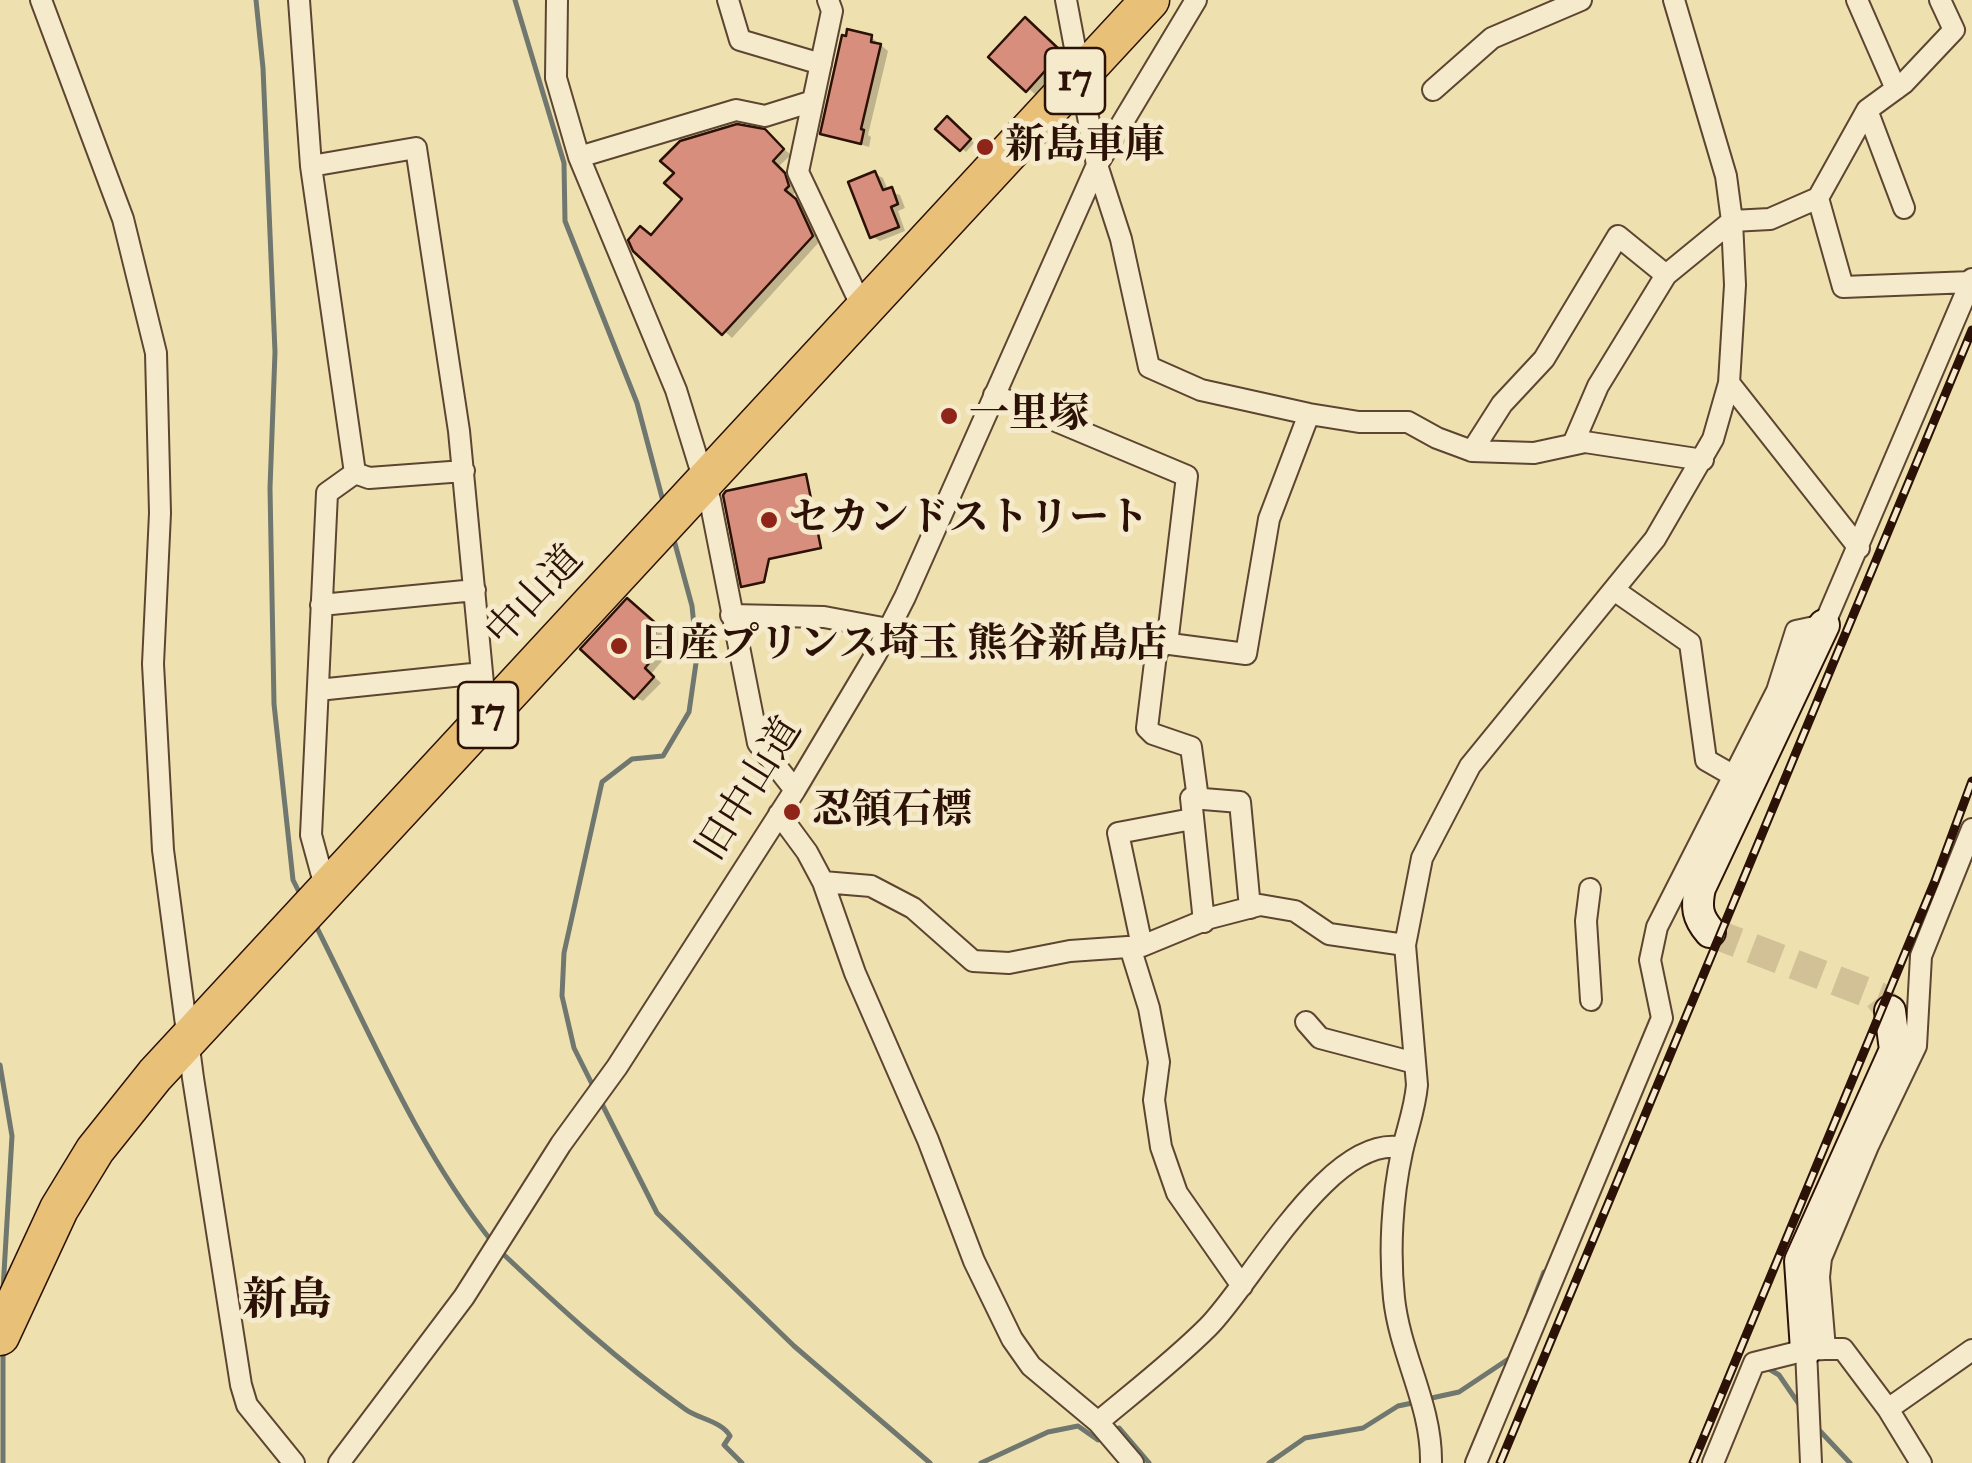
<!DOCTYPE html>
<html>
<head>
<meta charset="utf-8">
<style>
  body { margin:0 }
  canvas { display:block; background:#efe0b0 }
</style>
</head>
<body>
<canvas width="1972" height="1463"></canvas>
<script>
const ctx = document.querySelector('canvas').getContext('2d');
ctx.lineJoin = 'round';
function paint(path, color) { ctx.fillStyle = color; ctx.fill(path, 'evenodd'); }
function strokePath(path, color, width, dash) { ctx.strokeStyle = color; ctx.lineWidth = width; ctx.lineCap = dash ? 'butt' : 'round'; ctx.setLineDash(dash || []); ctx.stroke(path); }
function write(font, color, halo, rows, align = 'center') {
  ctx.font = font + ' "IM FELL Great Primer","Noto Serif JP",serif'; ctx.lineWidth = 10; ctx.setLineDash([]); ctx.textBaseline = 'middle'; ctx.strokeStyle = halo; ctx.fillStyle = color; for (const [text, x, y, turn = 0] of rows) {
    ctx.save(); ctx.translate(x, y); ctx.rotate((+turn || 0) * Math.PI / 180); ctx.textAlign = isNaN(turn) ? turn : align; if (halo) ctx.strokeText(text, 0, 0); ctx.fillText(text, 0, 0); ctx.restore();
  }
}
paint(new Path2D(`
  M1025,20l43,38 -32,37 -44,-38z
  M871,37l17,14 -20,84 3,2 -2,10 -46,-14 25,-94z
  M952,122l22,21 -8,9 -27,-24z
  M764,132l27,23 -12,11 13,14 4,11 -4,5 12,11 16,34 -88,97 -97,-88z
  M875,174l8,4 5,13 12,4 5,13 -7,3 7,20 -25,10 -8,-5z
  M806,477l15,71 -51,10 -5,24 -20,4z
  M635,606l32,27 -7,6 7,10 -10,7 5,5 -11,13 10,9 -18,18 -8,-4z`), '#0003');
strokePath(new Path2D(`
  M256,0l7,68 12,284 -5,136 4,216 19,176 9,18
  M515,0l49,163 1,58 72,182 27,102
  M316,926c54,107 102,223 177,317
  M0,1065l12,71 -9,154
  M595,1090l-21,-42 -12,-52 2,-43 38,-171 30,-23 31,-3 26,-44 8,-56 -5,-50 -18,-66
  M600,1100l57,113 137,133 136,117
  M500,1251c58,55 119,111 185,158 13,10 37,12 45,27l-6,9 18,18
  M1529,1311l15,-39 5,3
  M1769,1369l10,6 22,32
  M1427,1399l32,-7 51,-34
  M1114,1431l5,-3 30,35
  M1820,1431l30,32
  M3,1463v-112
  M981,1463l67,-31 30,-6 20,14 7,-4
  M1269,1463l36,-25 58,-10 35,-22 19,-4`), '#70776f', 5);
const building = new Path2D(`
  M1025,17l37,35 -36,40 -38,-35z
  M847,29l25,6 -1,7 10,2 -20,85 3,1 -3,14 -41,-10 22,-99 4,1z
  M947,116l24,23 -11,12 -25,-22z
  M737,124l28,5 19,20 -11,12 12,12 4,13 -4,4 11,9 17,37 -91,99 -89,-84 -5,-11 12,-14 11,9 31,-36 -18,-16 10,-10 -14,-12 20,-20z
  M875,171l8,19 9,-3 6,17 -7,3 8,20 -29,11 -22,-56z
  M806,474l15,74 -52,11 -5,23 -23,5 -18,-92 3,-4z
  M627,598l33,29 -6,7 7,10 -10,7 4,5 -10,12 9,9 -20,22 -54,-50z`);
paint(building, '#d78e7c');
strokePath(building, '#2c1107', 2.5);
strokePath(new Path2D(`
  M1710,932l169,65 11,14`), '#d2c197', 30, [30, 15]);
const street = new Path2D(`
  M41,0l82,219 33,134 4,160 -7,151 10,186 30,228 48,307 6,20 47,58
  M299,0l12,166 44,307
  M557,0l-1,78 23,79 97,233 34,110 48,243 37,47
  M728,0l12,40 81,24
  M828,0l4,11 -34,161 64,135
  M1066,0l31,165 24,74 28,128 52,23 108,24 50,8h49l29,16 35,13 62,2 51,-11 118,18
  M1857,0l39,89
  M1433,90l59,-52 89,-38
  M579,157l157,-47 29,6 48,-15
  M311,166l105,-18 43,283 25,263 8,17
  M1818,198l49,-88
  M1904,208l-37,-98 37,-27 50,-53 -14,-30
  M1729,383l130,165
  M994,395l193,81 -19,160 2,8 76,10 23,-135 40,-105
  M1573,444l25,-58 68,-111 66,-54 38,-2 48,-21 25,89 128,-5
  M1472,451l30,-47 42,-45 74,-123 48,39
  M1614,590l76,53 16,117 28,16
  M321,605l154,-15
  M731,615l93,2 64,12
  M1168,636l-12,18 -9,74 6,6 38,13 7,52
  M318,690l164,-17
  M779,814l28,38 16,30 32,91 73,167 46,121 38,78 19,27 67,56 35,41
  M823,882l48,4 42,22 60,53 36,2 61,-12 72,-5 68,-28 50,-13 35,6 34,23 76,11
  M1590,889l-4,32 5,79
  M326,890l-15,-55 16,-342 28,-20 14,5 95,-7
  M1204,922l-13,-124 49,4 10,106
  M1142,946l-24,-113 74,-14
  M1130,947l19,61 10,54 -5,38 7,47 16,46 65,93
  M1306,1022l14,16 95,25
  M1825,1349h18l45,60 33,54
  M1806,1350l5,113
  M1888,1409l84,-59
  M1098,1422c37,-31 76,-61 110,-95 44,-44 123,-195 195,-179
  M339,1463l125,-166 97,-153 56,-77 178,-277 81,-136 29,-57 192,-432 99,-165
  M1431,1463c1,-58 -31,-108 -37,-165 -5,-47 -2,-100 8,-146 5,-23 13,-43 15,-67l-12,-140 17,-87 48,-92 185,-227 58,-100 16,-56 6,-98 -3,-64 -6,-45 -52,-176
  M1476,1463l186,-445 -12,-58 7,-33 120,-236 19,-60 28,-6 148,-346
  M1713,1463l41,-100 52,-13 19,-1 -6,-72 2,-19 47,-112 48,-100 5,-90 51,-127`);
const secondary = new Path2D(`
  M1710,932c-13,-15 -14,-25 -10,-44l124,-263
  M1806,1350l-6,-89 95,-211 -5,-39`);
const highway = new Path2D(`
  M0,1336l59,-127 36,-59 60,-75 995,-1075`);
strokePath(street, '#5d4531', 24);
strokePath(secondary, '#2c1107', 34);
strokePath(highway, '#2c1107', 41);
strokePath(street, '#f5ebcc', 20);
strokePath(secondary, '#f5ebcc', 30);
strokePath(highway, '#e8c078', 38);
const rail = new Path2D(`
  M1500,1463l472,-1133
  M1693,1463l242,-582 37,-100`);
strokePath(rail, '#2c1107', 9);
strokePath(rail, '#f5ebcc', 5, [15]);
for (const [x, y, r, color] of [
  [985,147,10,"#8f2418"],
  [949,416,10,"#8f2418"],
  [769,520,10,"#8f2418"],
  [619,646,10,"#8f2418"],
  [792,812,10,"#8f2418"]
]) { const dot = new Path2D(); dot.arc(x, y, r, 0, 2 * Math.PI); ctx.fillStyle = color; ctx.fill(dot); strokePath(dot, '#f5ebcc', 4); }
for (const [x, y, w] of [
  [1075,81,60],
  [488,715,60]
]) { const box = new Path2D(); box.roundRect(x - w / 2, y - 33, w, 66, 8); ctx.fillStyle = '#f5ebcc'; ctx.fill(box); strokePath(box, '#2c1107', 2.5); }
write('bold 38px', '#2c1107', null, [
  ["17",1075,81],
  ["17",488,715]
]);
write('bold 40px', '#2c1107', '#f5ebcc', [
  ["新島車庫",1005,147],
  ["一里塚",969,416],
  ["セカンドストリート",789,520],
  ["日産プリンス埼玉 熊谷新島店",639,646],
  ["忍領石標",812,812]
], 'left');
write('40px', '#2c1107', '#f5ebcc', [
  ["中山道",536,597,-47],
  ["旧中山道",751,790,-58]
]);
write('bold 45px', '#2c1107', '#f5ebcc', [
  ["新島",287,1303]
]);
</script>
</body>
</html>
